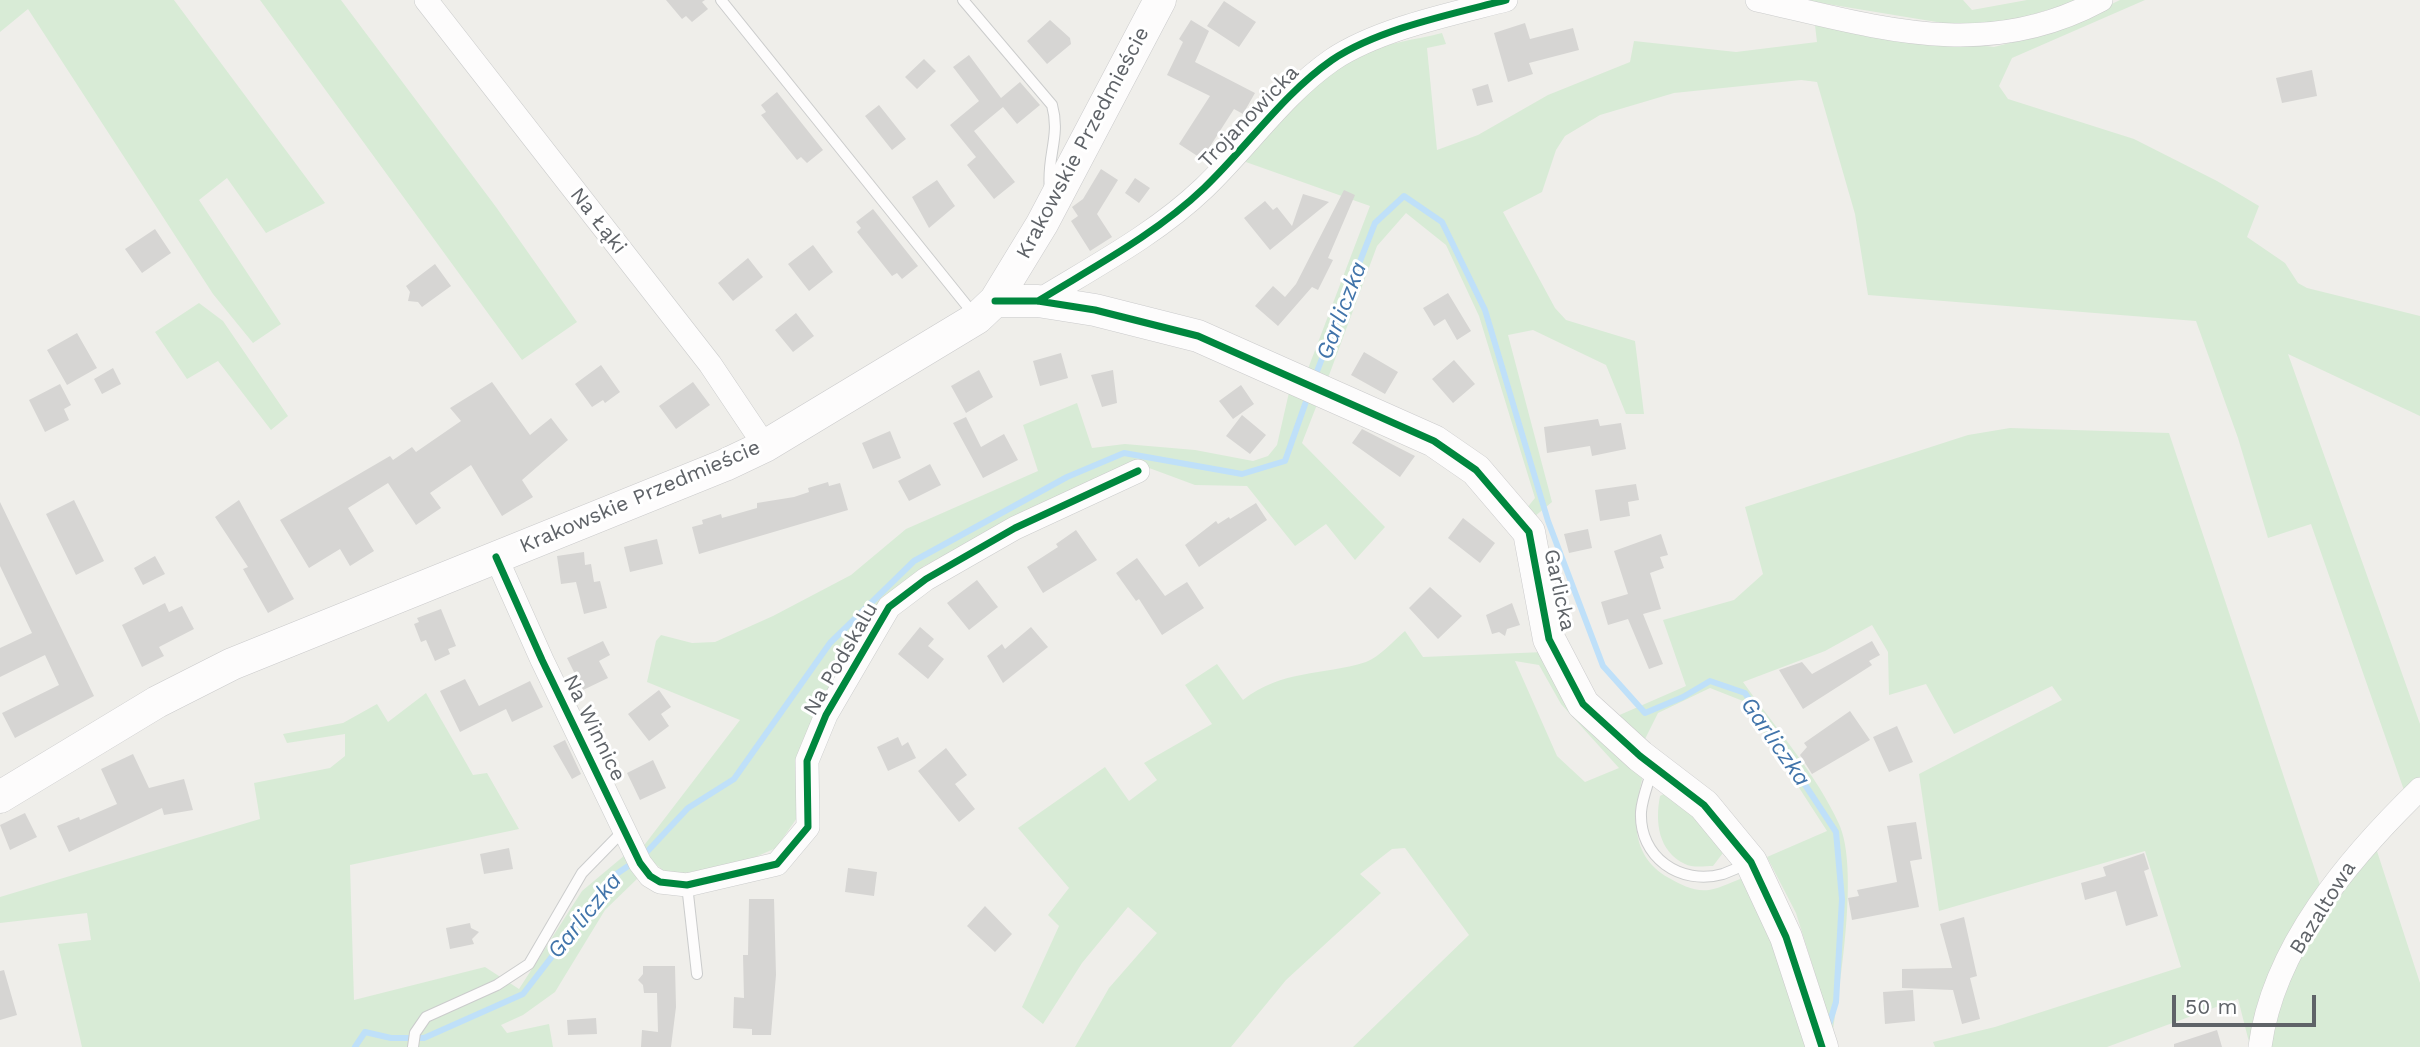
<!DOCTYPE html>
<html>
<head>
<meta charset="utf-8">
<style>
  body { margin:0 }
  #map { position:relative; width:2420px; height:1047px; overflow:hidden; background:#efeeea; font-family:"Work Sans",sans-serif }
  canvas { display:block }
  .scale { position:absolute; left:2172px; top:995px; width:144px; height:32px; box-sizing:border-box; border:4px solid #5f6368; border-top:0; padding-left:9px; font-size:21px; line-height:24px; white-space:nowrap; color:#5f6368; -webkit-text-stroke:5px #fff; paint-order:stroke }
</style>
</head>
<body>
<div id="map">
<canvas width="2420" height="1047"></canvas>
<div class="scale">50 m</div>
</div>
<script>
const ctx = document.querySelector('canvas').getContext('2d');
ctx.lineJoin = 'round';
function paint(path, color) { ctx.fillStyle = color; ctx.fill(path, 'evenodd'); }
function strokePath(path, color, width, dash) { ctx.strokeStyle = color; ctx.lineWidth = width; ctx.lineCap = dash ? 'butt' : 'round'; ctx.setLineDash(dash || []); ctx.stroke(path); }
function write(font, color, halo, rows, align = 'center') {
  ctx.font = font + ' "Work Sans",sans-serif'; ctx.lineWidth = 6; ctx.setLineDash([]); ctx.textBaseline = 'middle'; ctx.strokeStyle = halo; ctx.fillStyle = color; for (const [text, x, y, turn = 0] of rows) {
    ctx.save(); ctx.translate(x, y); ctx.rotate((+turn || 0) * Math.PI / 180); ctx.textAlign = isNaN(turn) ? turn : align; if (halo) ctx.strokeText(text, 0, 0); ctx.fillText(text, 0, 0); ctx.restore();
  }
}
paint(new Path2D(`
  M0,0h174l151,203 -59,30 -39,-55 -28,22 82,124 -28,19 -40,-49 -185,-285 -28,23z
  M260,0h81l155,207 81,115 -55,38z
  M1803,0h160l9,10 55,-10h54l-84,25 -36,1z
  M2120,0h25l-133,58 -13,28 9,13 126,40 83,42 42,25 -12,31 38,26 13,20 9,5 113,28v100l-132,-62 132,370v59l-14,13 -95,-272 -43,14 -30,-100 -42,-117 -328,-26 -13,-81 -38,-132 -16,-2 -127,13 -74,22 -35,21 -9,14 -14,42 -39,20 52,96 11,12 69,21 9,73h-18l-20,-49 -73,-35 -25,5 44,167 -18,15 -8,-8 9,-11 -56,-182 -33,-71 -40,-32 -29,33 -49,132 -22,-4 64,-168 -127,-45c35,-39 68,-82 115,-106 25,-12 58,-15 84,-22l4,11 -19,4 10,102 41,-15 70,-40 82,-33 4,-21 102,11 81,-10 -2,-17 179,22 62,-16z
  M199,303l24,18 65,95 -17,14 -53,-69 -31,18 -32,-47z
  M1290,388l28,14 -16,41 83,84 -30,33 -29,-36 -31,22 -48,-60 -52,-1 -62,-23 -209,104 -41,38 -63,107 -23,107 -21,30 -41,18 -66,9 -21,-17 -6,-10 98,-128 -93,-38 9,-41 5,-6 31,8 23,-1 58,-26 78,-41 55,-46 132,-58 -15,-46 54,-22 15,45 33,-4 70,6 58,11 15,-5 9,-11z
  M2010,428l159,5 152,455 -47,85 -25,69 -11,-43 -131,48h-172l-2,-5 62,-15 186,-60 -36,-116 -206,60 -20,-137 143,-74 -10,-14 -98,48 -28,-50 -37,11 -1,-43 -16,-27 -47,26 -82,31c31,44 74,93 96,142 20,43 1,159 -6,207l-37,-118 -29,-56 60,-26 -84,-130 -33,-13 -52,25 -13,26 -30,-22 71,-31 -23,-66 71,-20 29,-26 -18,-67 223,-72z
  M1405,631l18,26 121,-5 101,116c-11,41 -19,86 24,110 12,7 26,14 40,12 12,-2 25,-9 36,-13l70,170h-462l116,-112 -64,-87 -13,1 -32,25 21,19 -95,87 -55,67h-156l34,-59 48,-55 -29,-26 -46,56 -39,61 -21,-17 37,-81 -11,-11 21,-27 -51,-60 87,-61 24,34 28,-21 -13,-17 68,-39 -27,-39 32,-21 26,36c40,-31 78,-24 123,-38 14,-5 28,-22 39,-31zM1515,661l24,4 22,39 58,64 -34,14 -28,-26z
  M426,693l47,82 14,-2 32,56 -169,36 4,135 131,-33 34,22 63,-98 43,-36 14,22 -34,33 -50,82 -32,23 -22,10 6,8 42,-9 4,23h-471l-24,-103 33,-4 -4,-27 -87,10v-26l260,-78 -6,-36 76,-15 15,-12v-22l-58,9 -4,-9 60,-11 34,-19 11,18z
  M1671,790l55,59 -13,17c-8,0 -21,2 -28,-2 -27,-13 -30,-42 -25,-68z
  M2374,842l46,141v64h-154l40,-110z`), '#d8ebd6');
strokePath(new Path2D(`
  M1314,379l61,-156 29,-27 38,26 43,88 63,211 55,145 42,47 38,-16 27,-16 35,12 91,139 6,67 -6,103 -8,26
  M643,856l45,-48 46,-29 96,-136 84,-82 153,-84 57,-24 118,21 43,-13 23,-65
  M355,1047l10,-15 26,6h33l99,-44 92,-119 19,-13`), '#bfe0f9', 6);
paint(new Path2D(`
  M666,0h39l-3,2 6,7 -16,13 -6,-6 -4,3z
  M1224,1l32,21 -17,25 -32,-21z
  M1050,20l20,18 1,6 -24,20 -20,-23z
  M1191,20l18,11 -14,31 60,31 -12,21 -9,-5 -32,50 -23,-15 31,-48 -43,-21 16,-33 -4,-3z
  M1525,23l5,16 43,-11 6,22 -50,13 4,11 -25,8 -14,-49z
  M969,55l32,43 19,-16 20,23 -23,19 -14,-17 -29,24 41,51 -21,17 -27,-34 9,-8 -26,-32 29,-24 -26,-34z
  M924,59l12,12 -19,18 -12,-12z
  M2312,70l5,26 -35,7 -6,-25z
  M1488,84l5,18 -16,4 -5,-17z
  M777,92l46,58 -16,13 -6,-6 -4,3 -36,-45 5,-3 -5,-7z
  M879,105l27,34 -14,11 -27,-34z
  M1101,169l17,11 -21,34 15,23 -22,14 -19,-30 7,-5 -6,-9 11,-8z
  M1135,178l15,10 -11,15 -14,-10z
  M937,180l18,26 -26,22 -17,-31z
  M1344,190l11,5 -27,63 5,2 -15,30 -6,-3 -34,39 -23,-20 18,-20 12,11 11,-13z
  M1303,194l26,8 -59,48 -26,-32 21,-17 8,9 4,-3 15,19z
  M873,209l45,57 -16,13 -5,-6 -5,3 -35,-44 4,-4 -5,-6z
  M155,229l16,24 -29,20 -17,-24z
  M813,245l20,27 -24,19 -21,-27z
  M748,258l15,19 -30,24 -15,-18z
  M435,264l16,22 -29,21 -4,-5 -10,-1 2,-9 -4,-6z
  M1448,293l23,38 -14,9 -12,-21 -11,7 -11,-18z
  M796,313l18,23 -21,16 -18,-22z
  M77,333l20,35 -30,17 -20,-35z
  M1364,352l34,20 -13,22 -34,-19z
  M1061,353l7,25 -28,8 -7,-25z
  M1454,360l21,24 -22,19 -21,-24z
  M601,365l19,27 -15,11 -2,-3 -11,7 -17,-23z
  M113,368l8,16 -19,10 -8,-15z
  M979,370l14,27 -27,16 -15,-27z
  M1113,370l4,33 -15,4 -11,-32z
  M492,382l38,53 21,-17 17,22 -46,40 11,17 -31,19 -31,-51 -41,28 11,15 -25,17 -28,-42 -40,25 26,43 -24,15 -10,-17 -31,19 -29,-48 110,-64 3,4 19,-13 4,5 45,-31 -11,-13z
  M693,382l17,23 -34,24 -17,-23z
  M60,384l11,21 -7,4 5,11 -24,12 -16,-32z
  M1241,385l13,19 -21,15 -14,-18z
  M1242,415l24,20 -16,19 -24,-18z
  M966,417l15,30 23,-13 14,26 -35,18 -30,-55z
  M1598,419l2,7 21,-3 5,26 -34,7 -2,-10 -43,7 -3,-26z
  M1362,429l53,27 -15,21 -48,-34z
  M890,431l11,27 -28,11 -11,-26z
  M930,464l11,21 -32,16 -11,-20z
  M828,482l1,4 11,-3 8,27 -149,44 -7,-27 11,-3 -1,-4 19,-6 1,4 35,-10v-5l37,-6 15,-5 -1,-4z
  M1636,484l3,16 -11,2 2,14 -30,5 -5,-31z
  M74,500l30,61 -28,14 -30,-61z
  M239,500l55,99 -26,14 -25,-44 5,-2 -33,-50z
  M0,502l94,194 -79,42 -13,-25 57,-28 -14,-30 -45,22v-29l32,-15 -32,-67z
  M1256,503l11,17 -68,47 -14,-22 31,-24 2,3 11,-7 1,2z
  M1463,518l32,25 -15,20 -32,-25z
  M1588,529l4,19 -23,5 -5,-19z
  M1076,530l21,30 -54,33 -16,-26 31,-20 -2,-3z
  M1661,534l7,21 -8,2 4,11 -14,5 11,36 -18,5 20,50 -14,5 -21,-50 -20,6 -7,-23 27,-8 -14,-43z
  M657,539l6,25 -33,8 -6,-25z
  M584,552l1,13 6,-1 3,18 6,-1 7,27 -23,6 -8,-32 -15,2 -4,-28z
  M155,556l10,18 -22,11 -9,-17z
  M1137,558l28,38 22,-14 17,26 -42,27 -23,-36 -3,2 -20,-28z
  M977,580l21,27 -29,23 -22,-27z
  M1430,587l32,29 -24,23 -29,-31z
  M165,603l4,9 13,-6 12,23 -35,18 5,9 -22,11 -20,-42z
  M1512,603l8,22 -13,4 -2,7 -6,-4 -7,2 -6,-19z
  M441,609l15,37 -8,3 2,5 -15,7 -9,-21 -5,2 -7,-18 5,-2 -2,-4z
  M920,627l14,12 -6,7 16,13 -16,20 -30,-25z
  M1031,627l17,20 -45,36 -16,-27 15,-12 3,5z
  M603,641l7,14 -11,6 9,17 -25,12 -16,-32z
  M1872,641l8,14 -11,6 3,4 -69,44 -24,-39 23,-8 10,12z
  M465,679l14,27 51,-25 13,26 -31,15 -6,-13 -46,23 -20,-41z
  M659,690l12,17 -10,7 8,12 -20,15 -21,-27z
  M1850,711l20,29 -58,34 -12,-19 7,-8 -3,-4z
  M1897,726l16,36 -24,10 -16,-35z
  M898,737l4,9 6,-4 8,16 -28,13 -11,-24z
  M565,740l16,34 -9,5 -19,-33z
  M946,748l21,27 -12,9 20,25 -16,13 -41,-51z
  M133,754l16,34 35,-9 9,31 -29,5 -2,-7 -93,44 -12,-26 22,-9 1,3 37,-16 -16,-35z
  M653,760l13,28 -26,12 -13,-27z
  M25,813l12,24 -27,13 -10,-25z
  M1916,822l6,37 -12,2 9,46 -67,13 -4,-22 11,-2 -2,-6 40,-8 -10,-56z
  M509,848l4,21 -29,5 -4,-20z
  M2144,853l5,16 -5,2 14,45 -32,10 -10,-35 -31,9 -4,-17 25,-7 -3,-9z
  M848,868l29,4 -3,24 -29,-4z
  M749,899h25l2,76 -5,60h-19v-6l-19,-1 1,-31 10,1 -1,-43h5z
  M985,906l27,28 -17,18 -28,-26z
  M1964,917l13,59 -7,2 10,41 -18,5 -9,-34 -51,-2v-19l50,-1 -12,-44z
  M470,923l1,5 8,4 -7,7 2,5 -24,5 -4,-21z
  M643,966h32l1,41 -5,40h-30l1,-17 16,2 -1,-39h-13l-1,-8 -5,-5 5,-6z
  M4,970l13,45 -17,5v-49z
  M1913,990l2,31 -30,3 -2,-32z
  M596,1018l1,16 -29,1 -1,-15z
  M2217,1030l5,17h-48v-3z`), '#d6d5d3');
const lane = new Path2D(`
  M721,0l255,317
  M963,0l89,105c9,32 -6,52 -2,85
  M1652,769c-3,13 -10,29 -11,43 -2,45 39,74 82,62 8,-3 17,-7 25,-11
  M687,885l10,89
  M413,1047l2,-14 11,-16 71,-32 32,-21 53,-91 42,-43`);
const street = new Path2D(`
  M426,0l284,364 55,82
  M1757,0c120,27 228,63 344,0
  M1038,301c57,-35 118,-67 166,-113 43,-41 79,-94 128,-128 46,-31 120,-46 174,-60
  M496,557l46,103 98,203 10,13 10,6 27,3 90,-21 31,-37 -1,-66 19,-46 63,-108 37,-28 89,-51 123,-57
  M2260,1047c13,-100 90,-190 160,-258`);
const secondary = new Path2D(`
  M995,301h43l57,9 103,26 236,105 42,29 53,62 20,107 34,65 57,52 64,49 47,57 35,75 36,110
  M0,797l157,-95 75,-38 493,-199 40,-19 212,-128 18,-17 47,-77 118,-224`);
strokePath(lane, '#cbcccc', 12);
strokePath(street, '#cbcccc', 24);
strokePath(secondary, '#cacacb', 33);
strokePath(lane, '#fdfcfc', 10);
strokePath(street, '#fdfcfc', 23);
strokePath(secondary, '#fdfcfc', 32);
strokePath(new Path2D(`
  M995,301h43l57,9 103,26 236,105 42,29 53,62 20,107 34,65 57,52 64,49 47,57 35,75 36,110
  M1038,301c57,-35 118,-67 166,-113 43,-41 79,-94 128,-128 46,-31 120,-46 174,-60
  M496,557l46,103 98,203 10,13 10,6 27,3 90,-21 31,-37 -1,-66 19,-46 63,-108 37,-28 89,-51 123,-57`), '#00873e', 7);
write('21px', '#5f6368', '#fff', [
  ["Trojanowicka",1249,117,-46],
  ["Krakowskie Przedmieście",1083,143,-62],
  ["Na Łąki",598,221,52],
  ["Krakowskie Przedmieście",640,497,-23],
  ["Garlicka",1559,590,78],
  ["Na Podskalu",841,659,-60],
  ["Na Winnice",594,728,64],
  ["Bazaltowa",2323,908,-58]
]);
write('italic 23px', '#4174aa', '#fff', [
  ["Garliczka",1342,311,-69],
  ["Garliczka",1775,742,55],
  ["Garliczka",585,916,-51]
]);
</script>
</body>
</html>
